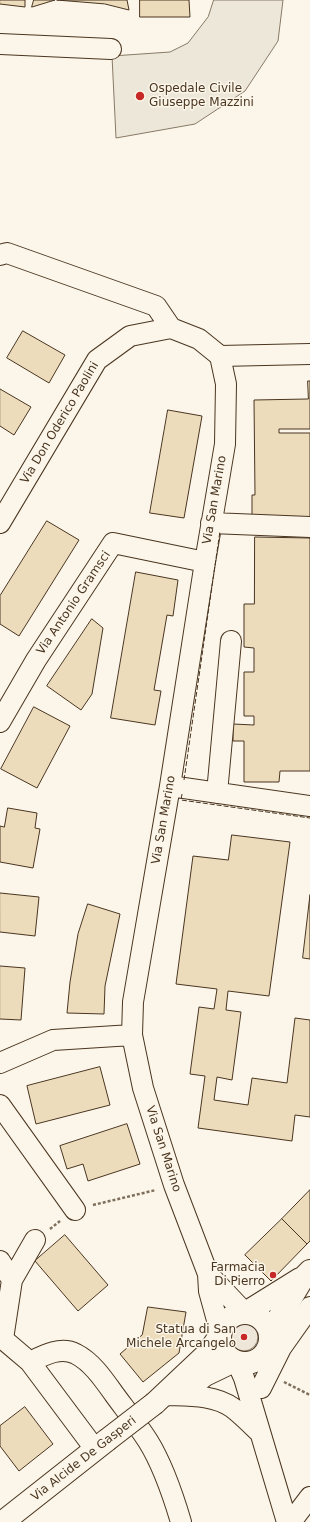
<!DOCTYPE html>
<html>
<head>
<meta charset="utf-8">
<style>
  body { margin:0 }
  canvas { display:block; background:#fbf6e9 }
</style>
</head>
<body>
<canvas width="310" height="1522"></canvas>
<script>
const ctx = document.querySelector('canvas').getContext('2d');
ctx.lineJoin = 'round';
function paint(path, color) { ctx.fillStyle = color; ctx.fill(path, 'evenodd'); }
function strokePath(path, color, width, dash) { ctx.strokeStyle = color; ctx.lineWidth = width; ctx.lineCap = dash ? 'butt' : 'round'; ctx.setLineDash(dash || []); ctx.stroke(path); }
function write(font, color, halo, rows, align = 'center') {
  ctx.font = font + ' "DejaVu Sans",sans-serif'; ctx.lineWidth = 3; ctx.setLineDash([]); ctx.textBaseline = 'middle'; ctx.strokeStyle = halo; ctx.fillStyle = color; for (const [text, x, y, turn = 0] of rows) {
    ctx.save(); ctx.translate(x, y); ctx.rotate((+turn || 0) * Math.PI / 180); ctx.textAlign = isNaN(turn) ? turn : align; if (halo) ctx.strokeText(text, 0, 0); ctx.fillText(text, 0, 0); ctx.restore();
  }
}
const green = new Path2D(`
  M230 1337a14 14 0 1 1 28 0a14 14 0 1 1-28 0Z`);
paint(green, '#ede6d9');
strokePath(green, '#887966', 1);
const parking = new Path2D(`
  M214,0h69l-5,41 -33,50 -50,33 -79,14 -4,-82 58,-4 18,-9 20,-26z`);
paint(parking, '#ede7d9');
strokePath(parking, '#887966', 1);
const building = new Path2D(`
  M0,0h25v7l-25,-3z
  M34,0h21l-23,7z
  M57,0h70l2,10 -24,-6z
  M140,0h49l1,17h-50z
  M23,331l42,24 -16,28 -42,-25z
  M308,381h2v48h-31v4h31v86h-58v-24h3l-1,-95 54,-1z
  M0,389l31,18 -17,28 -14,-9z
  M168,410l34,6 -18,102 -34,-5z
  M47,521l32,19 -60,96 -19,-12v-28z
  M255,537l55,1v233h-30l-1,11h-35v-41h-11v-17l21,1v-9h-10v-44h10v-24l-10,-1v-43h10z
  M136,572l42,8 -5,36 -6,-1 -13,75 7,1 -6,34 -44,-7z
  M92,619l11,9 -11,66 -11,16 -34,-24z
  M34,707l36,19 -33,62 -36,-19z
  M8,808l29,5 -2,15 5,1 -7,39 -33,-6v-36l4,1z
  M232,835l58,7 -21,154 -41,-5 -2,19 15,2 -9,68 -15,-3 -3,23 34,5 4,-27 35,5 8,-65 15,2v97l-15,-2 -3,26 -94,-13 7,-52 -15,-2 9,-67 15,2 3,-20 -41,-5 17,-128 35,4z
  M0,893l39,4 -4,39 -35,-4z
  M310,895v64l-7,-1z
  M88,904l32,10 -15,72 -1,28 -37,-1 3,-31 8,-48z
  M0,966l25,2 -4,52 -21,-1z
  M100,1067l10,38 -74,19 -9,-38z
  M127,1124l13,40 -52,17 -5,-17 -16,5 -7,-23z
  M310,1190v51l-3,3 -25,-25z
  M282,1219l25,25 -36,37 -26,-26z
  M65,1235l43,50 -30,26 -43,-50z
  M148,1307l38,5 -7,41 -36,29 -23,-28 22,-19z
  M25,1407l28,37 -34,27 -19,-25v-20z`);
paint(building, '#ecdcbc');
strokePath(building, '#4a3520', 1);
const minor = new Path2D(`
  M0,44l111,5
  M0,255l7,-2 149,53 15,22
  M220,356l6,28 -1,60 -20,118 -35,224 -37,216 -1,33 11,53 31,97 34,89 1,17 11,40
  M220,356l90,-2
  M0,523l97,-163 33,-24 41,-8 28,11 21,17
  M211,523l99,4
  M0,722l36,-62 77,-117 92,19
  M170,786l140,20
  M217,793l14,-152
  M0,1063l53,-23 79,-5
  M0,1105l75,105
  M0,1261l12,19 -9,59
  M208,1274l36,38
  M12,1280l23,-40
  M3,1339l27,23 65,87
  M30,1362c14,-7 31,-16 46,-8 16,8 28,26 38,40 11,15 23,30 34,47 15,24 25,54 33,81
  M237,1362l7,16 43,144
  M261,1388l20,-40 29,-41
  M164,1395c23,1 49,-1 69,13 9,7 17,15 25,23
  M291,1522l19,-25`);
const major = new Path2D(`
  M247,1312l53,-33
  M220 1338a25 25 0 1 1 50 0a25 25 0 1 1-50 0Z
  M270,1333l33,-55 7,-7
  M188,1388l17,-13 29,-14
  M155,1403l53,-50 11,-16
  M3,1522l104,-82`);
strokePath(minor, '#4a3520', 22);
strokePath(major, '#4a3520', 24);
strokePath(new Path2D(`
  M93,1205l63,-15
  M50,1229l10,-8
  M284,1382l26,13`), '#7f6f5c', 2.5, [3, 2]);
strokePath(minor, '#fbf6e9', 20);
strokePath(major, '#fbf6e9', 22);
const majorBridge = new Path2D(`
  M107,1440l48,-37`);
strokePath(majorBridge, '#4a3520', 24, []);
strokePath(majorBridge, '#fbf6e9', 22);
strokePath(new Path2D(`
  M184,780l36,-249
  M182,794l-1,6 129,18`), '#4a3520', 1, [5, 2]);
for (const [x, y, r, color] of [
  [140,96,5,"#c62828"],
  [273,1275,4,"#c62828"],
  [244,1337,4,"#c62828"]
]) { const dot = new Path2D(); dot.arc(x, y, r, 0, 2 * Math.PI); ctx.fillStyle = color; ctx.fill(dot); strokePath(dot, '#fbf6e9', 1.5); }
write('12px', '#4a3520', '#fbf6e9', [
  ["Ospedale Civile",149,89,"left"],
  ["Giuseppe Mazzini",149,103,"left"],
  ["Farmacia",265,1268],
  ["Di Pierro",265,1282],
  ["Statua di San",236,1330],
  ["Michele Arcangelo",236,1344]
], 'right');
write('12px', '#4a3520', '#fbf6e9', [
  ["Via Don Oderico Paolini",60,423,-59],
  ["Via San Marino",215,500,-80],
  ["Via Antonio Gramsci",74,603,-56],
  ["Via San Marino",164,820,-80],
  ["Via San Marino",163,1149,72],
  ["Via Alcide De Gasperi",84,1459,-38]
]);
</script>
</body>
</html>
